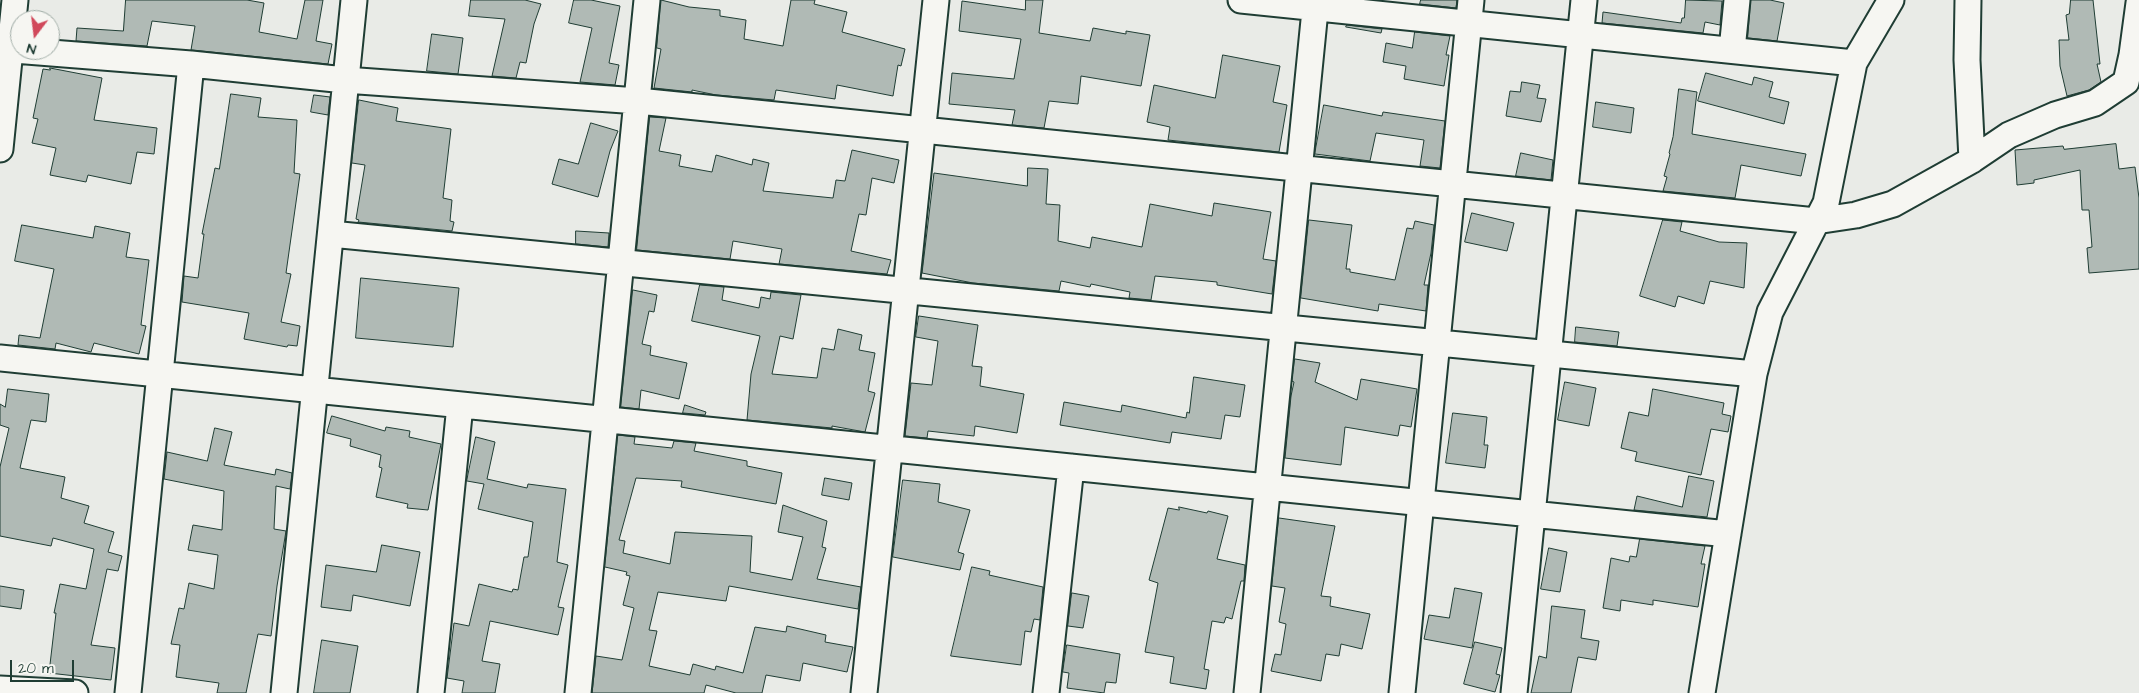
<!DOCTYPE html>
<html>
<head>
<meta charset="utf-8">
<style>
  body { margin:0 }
  #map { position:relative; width:2139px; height:693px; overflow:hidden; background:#e9ebe7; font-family:"Architects Daughter",sans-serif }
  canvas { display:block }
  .north { position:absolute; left:10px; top:10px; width:50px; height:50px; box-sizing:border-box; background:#f6f6f2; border:1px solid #a0aca6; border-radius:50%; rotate:195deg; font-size:14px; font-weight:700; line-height:20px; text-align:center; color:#1f3d34 }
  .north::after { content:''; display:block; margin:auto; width:18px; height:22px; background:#d1495b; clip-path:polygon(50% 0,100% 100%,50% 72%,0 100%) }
  .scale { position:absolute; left:10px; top:660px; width:64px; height:22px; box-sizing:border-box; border:2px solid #1f3d34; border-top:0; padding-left:6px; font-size:15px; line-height:18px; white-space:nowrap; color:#1f3d34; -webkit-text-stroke:4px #f6f6f2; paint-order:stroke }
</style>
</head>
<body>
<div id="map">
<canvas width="2139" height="693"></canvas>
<div class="north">N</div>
<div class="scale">20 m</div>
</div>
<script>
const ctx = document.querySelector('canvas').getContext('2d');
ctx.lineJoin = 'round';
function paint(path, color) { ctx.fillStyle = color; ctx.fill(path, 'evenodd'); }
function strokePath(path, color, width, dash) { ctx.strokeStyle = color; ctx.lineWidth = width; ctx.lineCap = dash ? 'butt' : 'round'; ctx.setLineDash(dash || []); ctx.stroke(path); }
const building = new Path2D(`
  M126,0h121l17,3 -5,29 38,7 8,-39h18l-7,41 16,3 -4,20 -137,-14 4,-24 -43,-5 -5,25 -71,-5 1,-13 46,3z
  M471,0h54l16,4 -7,20 -8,39 -6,-1 -4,16 -24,-2 13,-57 -36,-3z
  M574,0h17l29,6 -11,57 10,2 -4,20 -35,-3 12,-54 -23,-5z
  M661,0l28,7 31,3v6l26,4 -2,19 39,7 8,-46h24l-1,4 33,8 -5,20 63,17 -4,17 -3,-1 -5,31 -56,-11 -2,14 -59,-9 -2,10 -58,-5 -24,-5v2l-38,-4 7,-39 -4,-1z
  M1026,0h17l-4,33 51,8 3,-13 33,6v-3l24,4 -9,51 -60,-10 -3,28 -29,-3 -5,27 -32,-3 3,-15 -66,-6 3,-31 62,6 7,-40 -62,-8 3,-30 63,9z
  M1421,0h36l-1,8 -36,-4z
  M1686,0l36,1 -2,24 -15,-3 -2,11 -101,-10 1,-11 78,11 1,-5h2z
  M1751,0h19l14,3 -7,38 -29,-3z
  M2071,0h22l7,64h-3l4,18 -12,8 -22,6 -7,-30 -1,-26h10l-3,-25 3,-1z
  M1347,25l35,4 -1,4 -35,-6z
  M1415,32l35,4 -4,19h3l-5,31 -40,-7 2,-13 -23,-4 3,-19 26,5z
  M432,34l31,4 -5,36 -31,-3z
  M1223,55l57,11 -7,36 14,3 -8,47 -111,-12 2,-13 -23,-5 7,-37 61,13z
  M50,68l52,10 -8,42 63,8 -3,26 -17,-2 -6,32 -43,-9 -2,7 -36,-7 6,-27 -24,-5 6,-24 -5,-1 10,-49 7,1z
  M1706,73l46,12 2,-8 19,5 -4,15 20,5 -5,22 -86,-23z
  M1522,82l18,3 -3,13 9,1 -5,23 -35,-6 4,-25 10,1z
  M1679,89l18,3 -5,42 114,20 -5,22 -60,-11 -6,33 -72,-7 4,-14 -3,-1 6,-22 -1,-1 4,-16z
  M231,94l30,4 -3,19 39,3 -3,53 6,1 -14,99 5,1 -10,48 19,4 -3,20 -9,-1 -1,2 -43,-8 5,-26 -67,-11 2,-26 14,2 6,-44h-2l13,-66 4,1z
  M314,95l16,2 -2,18 -17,-3z
  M359,100l39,8 -2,13 55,8 -8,69 9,2 -2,21 4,1 -2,9 -94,-9 1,-2 -3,-1 9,-54 -13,-2z
  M1596,102l38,6 -3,25 -38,-6z
  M1324,105l58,11 1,-4 62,9 -5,47 -20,-2 4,-26 -48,-7 -6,28 -55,-7z
  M650,117l16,1 -7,33 22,4 -2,11 33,6 4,-17 36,10 1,-6 16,4 -6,28 70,7 3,-18 9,1 7,-31 47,10 -5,23 -22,-5 -6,37 -7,-1 -8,37 40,9 -4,14 -108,-10 3,-15 -49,-8 -3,18 -93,-9z
  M591,123l27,8 -8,20 -12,46 -46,-13 7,-25 19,5z
  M2116,144l3,25 16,-2 4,31v71l-50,4 -2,-25 5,-1 -3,-37h-7l-2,-40 -46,10v3l-17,2 -2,-35 48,-4 1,3z
  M1521,153l32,7 -2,20 -35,-4z
  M1028,168l20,1 -2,35 14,1 -2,36 32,7 2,-11 50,10 8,-43 62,12 2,-13 57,9 -8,47 13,2 -4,33 -55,-9v-3l-62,-6 -4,24 -22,-2 1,-6 -39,-8 -1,3 -29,-6 -2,10 -86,-8 -51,-10 12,-100 93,13z
  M1472,213l42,10 -7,28 -42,-9z
  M1309,220l43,5 -6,44h4v3l45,8 12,-52 6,1 2,-8 19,4 -3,28 -7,32h4l-2,26 -47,-7 -1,7 -77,-13z
  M1663,220l19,2 -2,9 39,11 28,1 -3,45 -34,-7 -6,23 -26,-8 -3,11 -35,-11z
  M22,225l71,13 2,-12 35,7 -4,24 23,3 -8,65 5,1 -7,28 -45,-11 -3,9 -35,-9 -1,6 -37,-4 1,-10 21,3 14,-69 -39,-8z
  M576,231l33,2 -1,14 -32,-3z
  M361,278l98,10 -6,59 -97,-9z
  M700,285l24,2 -2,13 37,8 2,-11 9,2 1,-7 30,3 -8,44 -13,-3 -8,38 45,4 5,-30 12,2 4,-21 24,6 -3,15 16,3 -7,38 7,2 -10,39 -33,-6v2l-85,-8 4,-46 9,-38 -68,-15z
  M633,290l24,5 -3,17 -5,-1 -7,33 9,2 -1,9 37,8 -8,36 -38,-9 -2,19 -18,-2z
  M919,316l59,9 -6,41 10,1 -2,19 44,8 -7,39 -42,-7 -1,10 -46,-5 -1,7 -22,-2 6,-53 21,2 6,-44 -22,-4z
  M1576,327l43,5 -2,14 -42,-4z
  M1295,359l25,4 -5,19 42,18 4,-21 56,10 -6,38 -11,-2 -2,11 -53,-9 -4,38 -56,-7 6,-62 3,-14 -2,-1z
  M1194,377l51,8 -5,32 -15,-2 -4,24 -49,-7 -2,11 -110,-18 4,-23 57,10 1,-7 64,13 1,-6 2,1z
  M1565,382l31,6 -7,38 -31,-6z
  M8,389l41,5 -3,28 -15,-2 -11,48 45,9 -4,21 28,8 -5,17 30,9 -6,20 14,4 -4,15 -11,-2 -16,76 24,3 -4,32 -62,-7 7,-60h-2l6,-29 26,5 8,-40 -41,-11 -2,8 -51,-10v-69l9,-39 -9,-3v-21l5,3z
  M1653,389l71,14 -2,11 9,2 -3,16 -17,-3 -10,46 -66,-14 2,-9 -16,-4 8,-36 19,4z
  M685,405l21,7 -1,3 -22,-2z
  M1453,413l34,4 -3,28h4l-3,23 -39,-5z
  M332,416l53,15 1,-4 24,4 -1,6 32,7 -13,66 -21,-2 1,-4 -32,-7 6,-29 -3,-1 2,-12 -31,-9 1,-7 -24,-6z
  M215,428l17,4 -8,33 51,10 1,-6 16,4 -2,16 -14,-3 -2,43 12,2 -9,55 -6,50 -13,-2 -12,59h-29l2,-10 -43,-6 4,-32 -9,-1 8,-36 5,1 5,-26 25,6 4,-34 -30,-5 5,-25 29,5 2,-39 -60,-12 3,-27 40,9z
  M618,435l17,2 -1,7 38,4 2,-7 22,2 -2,8 53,10v5l35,7 -6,31 -95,-17 1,-6 -46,-3 -17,62 6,1 -2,12 47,11 5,-32 77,4 -2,36 42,8 11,-43 -25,-5 5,-27 44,16 -5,26 4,1 -9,31 44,8 -3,22 -129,-23 -3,15 -68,-9 -9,38 8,1 -8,35 41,9 3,-11 22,6 1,-4 27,7 12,-46 31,5 1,-6 39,9 -1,7 28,5 -6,25 -44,-9 -3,18 -34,-6 -4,18h-26l-30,-8 -2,8h-112l4,-37 26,4 12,-52 -11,-3 7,-29 -4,-1 1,-3 -22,-5z
  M476,437l19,5 -8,37 40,9 1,-4 38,5 -9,73 11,3 -10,42 6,1 -6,27 -68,-14 -8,40 18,3 -5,29h-33l2,-12 -17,-3 7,-55 15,3 10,-42 33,8 1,-3 5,1 6,-33h4l5,-35 -55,-13 6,-25 -17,-3z
  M1689,476l25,5 -7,36 -73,-7 3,-14 45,11z
  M825,478l27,5 -3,17 -27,-5z
  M903,480l37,4 -2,18 32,8 -12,42 6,2 -4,16 -67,-13z
  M1179,507l28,6 1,-2 20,5 -11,43 28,6 -1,16h-3l-9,38 -6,-2 -2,6 -12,-2 -8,48 5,1 -3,19 -36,-6 4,-26 -29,-5 13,-69 -9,-3 19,-72 11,2z
  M1279,518l56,8 -14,70 10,1 -1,9 40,8 -8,35 -21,-5 -2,12 -13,-2 -5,27 -50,-10 4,-17 6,1 5,-31 -7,-2 6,-34 -13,-2z
  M1640,539l65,7 -4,18h4l-7,43 -45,-7v5l-32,-5 -1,11 -17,-3 8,-50 18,4 1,-6 6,1z
  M382,545l38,7 -10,54 -57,-11 -2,16 -30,-4 5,-42 50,7z
  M1549,548l18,4 -7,40 -19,-3z
  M972,567l18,4 -1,4 54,12 -3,33 -6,-1 -3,13 -6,-1 -4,34 -70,-9z
  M0,586l24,4 -3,19 -21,-3z
  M1455,588l27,5 -10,55 -48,-9 5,-24 20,3z
  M1072,593l17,3 -6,32 -15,-2z
  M1552,606l33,4 -4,28 18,3 -3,19 -18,-3 -7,36h-40l8,-37 7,2z
  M322,640l36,6 -8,47h-36z
  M1475,642l27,6 -6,26 4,1 -5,17 -31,-8z
  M1067,645l53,9 -4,29 -10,-1 -2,11 -37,-5 2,-15 -6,-1z`);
paint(building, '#b0bab5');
strokePath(building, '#1f3d34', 1);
const minor = new Path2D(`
  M1241,0l613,63
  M1968,0l-1,60 5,100
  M0,49l191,15 154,16 293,21 1178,120 40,-6 37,-11 79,-44 37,-25 46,-20 40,-12 31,-21 6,-27 7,-52
  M1732,50l5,-50
  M0,149l15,-149
  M331,234l1423,140
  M0,358l1728,176
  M0,689l75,4
  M128,693l63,-629
  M284,693l70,-693
  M431,693l29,-288
  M578,693l69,-693
  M864,693l72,-693
  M1046,693l25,-226
  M1247,693l69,-693
  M1402,693l69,-693
  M1514,693l70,-693
  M1702,693l52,-319 16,-62 56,-109 28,-140 37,-63`);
strokePath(minor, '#1f3d34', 29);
strokePath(minor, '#f6f6f2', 25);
</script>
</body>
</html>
